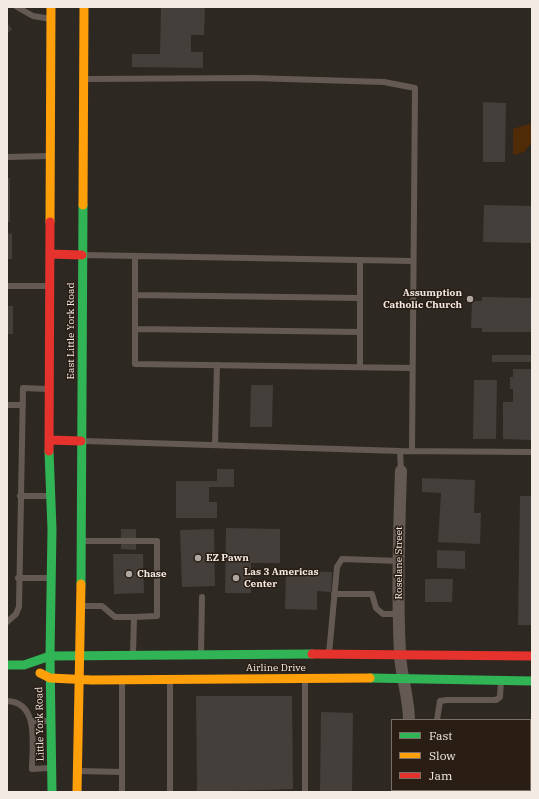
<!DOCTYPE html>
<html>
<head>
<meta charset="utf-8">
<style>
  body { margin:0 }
  #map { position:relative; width:539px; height:799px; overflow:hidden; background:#2e2822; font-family:"IBM Plex Serif",serif }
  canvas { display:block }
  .frame { position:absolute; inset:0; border:8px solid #f3eae4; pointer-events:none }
  .legend { position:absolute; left:391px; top:719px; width:140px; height:72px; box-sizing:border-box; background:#291d14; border:1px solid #7a6f67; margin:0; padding:5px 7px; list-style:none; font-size:12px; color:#f3eae4 }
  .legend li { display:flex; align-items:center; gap:8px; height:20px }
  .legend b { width:20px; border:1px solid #7a6f67 }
</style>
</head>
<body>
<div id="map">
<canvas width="539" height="799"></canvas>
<div class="frame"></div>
<ul class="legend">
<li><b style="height:5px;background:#30b455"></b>Fast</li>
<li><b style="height:5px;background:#ff9f0a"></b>Slow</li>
<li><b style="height:5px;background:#e5322d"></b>Jam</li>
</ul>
</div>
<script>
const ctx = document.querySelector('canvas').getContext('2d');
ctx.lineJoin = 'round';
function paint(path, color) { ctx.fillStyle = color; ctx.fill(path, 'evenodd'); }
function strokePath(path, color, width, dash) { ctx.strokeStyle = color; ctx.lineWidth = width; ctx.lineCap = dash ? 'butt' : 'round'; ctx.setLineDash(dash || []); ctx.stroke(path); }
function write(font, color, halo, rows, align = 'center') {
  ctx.font = font + ' "IBM Plex Serif",serif'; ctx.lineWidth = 3; ctx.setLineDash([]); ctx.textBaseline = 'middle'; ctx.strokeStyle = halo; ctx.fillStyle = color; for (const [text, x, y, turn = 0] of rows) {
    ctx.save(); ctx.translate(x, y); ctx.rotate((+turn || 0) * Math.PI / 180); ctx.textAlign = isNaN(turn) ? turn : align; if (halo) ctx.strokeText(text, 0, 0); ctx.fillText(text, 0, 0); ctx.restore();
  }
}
paint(new Path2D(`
  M532,123v19l-8,10 -11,3v-26z`), '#502b07');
paint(new Path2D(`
  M161,7h44l-1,28h-13v17h12v16l-71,-1v-13h28z
  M7,23l5,6 -5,5z
  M483,102l23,1 -1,59h-22z
  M7,178h3v44h-3z
  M484,205l48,1v37l-49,-1z
  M7,233l5,1v25h-5z
  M482,297l50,1v34h-50v-4h-11l1,-27h10z
  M7,306h6v28h-6z
  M492,355h40v7h-40z
  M513,369h19v71l-29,-1v-37h10v-13h-3v-12h3z
  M474,380h23l-1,59h-23z
  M251,385h22l-1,42h-22z
  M217,469h17v18h-25v15h8v16h-41v-37h41z
  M422,478l53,2 -1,33h7l-1,31 -42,-2 3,-49 -19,-1z
  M520,496h12v129h-14z
  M226,528l54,1v34h-29v30h-26z
  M121,529h15v21l-15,-1z
  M214,529l1,57 -33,1 -2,-57z
  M437,550l28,1v18l-28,-1z
  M113,554h30l1,39 -30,1z
  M286,571l46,1 -1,20 -14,-1v19l-32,-1z
  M425,579h28l-1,23h-27z
  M196,696h96l1,93 -96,3z
  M321,712l32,1 -1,79h-32z
  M530,747h2v45h-7v-2h5z
  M460,790h55v2h-55z`), '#443f3a');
strokePath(new Path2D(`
  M17,7l16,9 18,3
  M86,79l167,-1 131,4 31,6 -3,363
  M7,157l42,-1
  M83,255l330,6
  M135,256v108l277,4
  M360,260v107
  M7,286h41
  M135,295l225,3
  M135,329l225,3
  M7,405h16
  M84,441l316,10 132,1
  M215,445l2,-80
  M400,451l1,20
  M20,496h30
  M82,541h75v75l-23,1
  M18,578h32
  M334,594h38l4,14 7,6h17
  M82,606h20l13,11h19l-1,37
  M7,622l9,-8 3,-7 4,-219 25,1
  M201,653l1,-56
  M329,654l8,-87 5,-8 57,2
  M170,681v111
  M7,701c33,1 25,46 25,68l18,-1
  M437,720l3,-19 7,-1h49l4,-3 1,-16
  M31,721h19
  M79,771l43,1
  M439,790v2
  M122,792v-110
  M305,792v-112`), '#645a53', 6);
strokePath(new Path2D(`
  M401,471c-2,61 -4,122 -1,183 1,22 9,44 9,66
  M409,792v-2`), '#645a53', 12);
strokePath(new Path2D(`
  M49,451l3,78 -2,127 2,136
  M81,584l2,-379
  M7,665h17l26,-9 262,-2
  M370,678l162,3`), '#30b455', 9);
strokePath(new Path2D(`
  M83,205l1,-198
  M50,222l1,-215
  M40,673l10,5 42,2 278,-2
  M77,792l4,-208`), '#ff9f0a', 9);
strokePath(new Path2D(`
  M50,254l32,1
  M49,440l32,1
  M49,451l1,-229
  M312,654l220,2`), '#e5322d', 9);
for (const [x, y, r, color] of [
  [470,299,4,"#aea6a0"],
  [198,558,4,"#aea6a0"],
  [129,574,4,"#aea6a0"],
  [236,578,4,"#aea6a0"]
]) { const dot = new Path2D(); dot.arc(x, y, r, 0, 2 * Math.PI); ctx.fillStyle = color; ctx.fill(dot); strokePath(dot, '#291d14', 1.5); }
write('bold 10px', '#f3eae4', '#291d14', [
  ["Assumption",462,293,"right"],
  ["Catholic Church",462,305,"right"],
  ["EZ Pawn",206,558],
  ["Las 3 Americas",244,572],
  ["Center",244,584],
  ["Chase",137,574]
], 'left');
write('10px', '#f3eae4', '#291d14', [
  ["East Little York Road",71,331,-90],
  ["Roselane Street",399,563,-90],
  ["Airline Drive",276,668],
  ["Little York Road",40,724,-91]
]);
</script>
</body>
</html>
